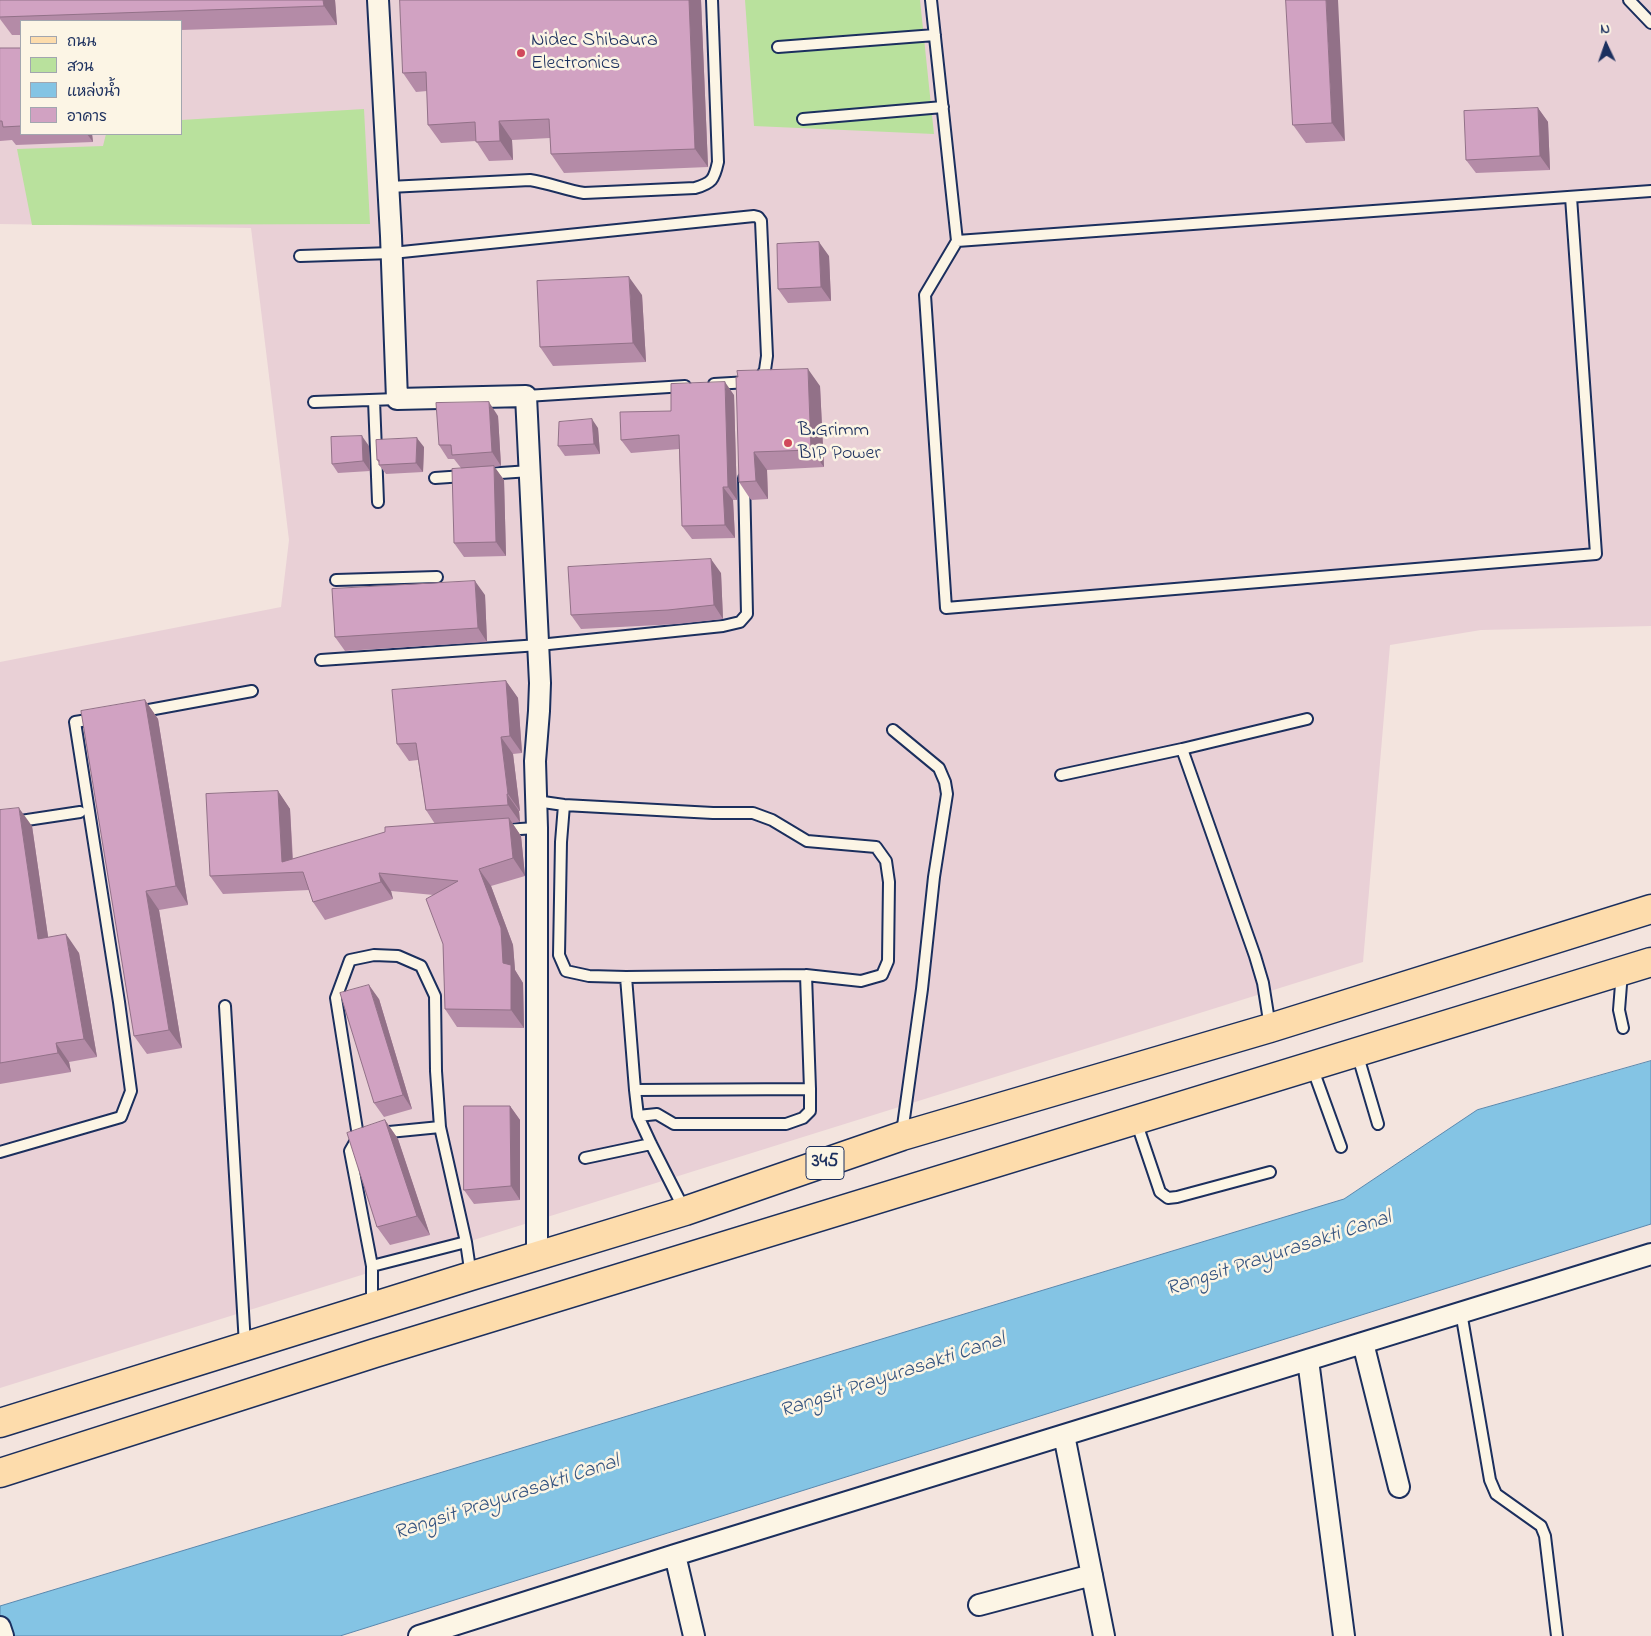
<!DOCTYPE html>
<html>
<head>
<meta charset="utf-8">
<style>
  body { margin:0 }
  #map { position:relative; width:1651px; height:1636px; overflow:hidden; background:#f3e4de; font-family:"Indie Flower","Playpen Sans Thai",sans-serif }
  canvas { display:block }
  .legend { position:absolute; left:20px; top:20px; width:162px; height:115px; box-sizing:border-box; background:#fcf5e5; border:1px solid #a2a6af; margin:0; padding:6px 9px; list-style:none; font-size:15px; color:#1b2f5e }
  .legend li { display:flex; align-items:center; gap:10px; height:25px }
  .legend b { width:25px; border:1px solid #a2a6af }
  .north { position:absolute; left:1581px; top:20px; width:50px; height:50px; -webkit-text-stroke:4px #fcf5e5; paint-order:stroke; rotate:357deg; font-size:14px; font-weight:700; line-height:20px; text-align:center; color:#1b2f5e }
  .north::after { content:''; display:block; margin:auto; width:18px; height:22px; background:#1b2f5e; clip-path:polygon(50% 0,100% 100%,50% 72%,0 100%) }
</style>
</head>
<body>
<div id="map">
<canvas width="1651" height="1636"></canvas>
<ul class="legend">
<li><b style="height:6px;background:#fddcac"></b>ถนน</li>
<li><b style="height:14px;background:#b9e19d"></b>สวน</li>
<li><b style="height:14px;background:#84c4e4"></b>แหล่งน้ำ</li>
<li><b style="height:14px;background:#d1a2c2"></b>อาคาร</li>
</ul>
<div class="north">N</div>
</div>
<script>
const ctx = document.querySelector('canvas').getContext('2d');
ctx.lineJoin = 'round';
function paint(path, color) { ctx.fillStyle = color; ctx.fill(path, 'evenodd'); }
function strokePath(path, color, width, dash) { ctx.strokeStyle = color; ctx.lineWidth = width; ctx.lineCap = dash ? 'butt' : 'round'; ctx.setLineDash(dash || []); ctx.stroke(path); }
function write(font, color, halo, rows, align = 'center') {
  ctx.font = font + ' "Indie Flower",sans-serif'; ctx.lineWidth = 5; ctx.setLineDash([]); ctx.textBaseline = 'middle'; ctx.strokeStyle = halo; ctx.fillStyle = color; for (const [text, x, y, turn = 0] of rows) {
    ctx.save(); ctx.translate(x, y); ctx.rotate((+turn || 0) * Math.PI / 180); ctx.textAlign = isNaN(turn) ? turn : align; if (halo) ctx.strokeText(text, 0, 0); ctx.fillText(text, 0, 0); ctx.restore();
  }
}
paint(new Path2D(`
  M0,0h1651v626l-170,4 -91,15 -27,317 -1363,426v-726l281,-55 8,-67 -38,-312 -251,-4zM21,21h160v113h-160z`), '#e9d0d6');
paint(new Path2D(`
  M745,0h175l14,134 -180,-8z
  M364,109l6,115 -338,1 -15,-76 86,-3 3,-12h75v-14z`), '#b9e19d');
const water = new Path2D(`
  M1651,1061v163l-1311,412h-340v-30l1344,-407 133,-89z`);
paint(water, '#84c4e4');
strokePath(water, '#5a88ae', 1);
const lane = new Path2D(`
  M931,0l26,241 694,-50
  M1629,0l22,23
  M778,47l157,-12
  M803,119l140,-12
  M389,187l141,-7c19,3 36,10 54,13l111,-5c17,-5 19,-8 23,-26l-6,-162
  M957,241l-32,54 21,313 650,-54 -25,-357
  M300,256l92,-3 362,-37 4,1 3,4 6,135 -2,14 -4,7 -12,5 -35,2
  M526,396l159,-10
  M374,400l4,102
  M314,402l83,-3
  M486,474l44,-3
  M435,478l29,-2
  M336,580l101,-3
  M321,660l218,-15 184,-19 17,-4 7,-8 -3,-136
  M138,712l114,-21
  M893,730l46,38 6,14 2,12 -13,83 -12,112 -20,144
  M1182,749l125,-30
  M1061,775l121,-26 73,207 8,27 7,44
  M536,801l28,4 149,8h40l19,7 35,21 69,6 10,14 3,21 -1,79 -6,14 -21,6 -55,-6 -180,2 -37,-1 -23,-5 -7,-16 2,-113 3,-37
  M0,824l80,-12
  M503,830l34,-2
  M1622,972l-3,38 4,18
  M626,977l9,113 3,26 13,28 33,65
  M225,1006l20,339
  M1357,1053l21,71
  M1312,1067l29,80
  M635,1090l175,-1 -4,-114
  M638,1116l19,-2 17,10h112l17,-6 7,-7v-22
  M1136,1121l24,71 8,6 9,-1 93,-25
  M379,1133l61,-6 26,115 5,34
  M358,1136l-22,-138 14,-38 24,-5 24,1 23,10 14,30 1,75 4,56
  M358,1137l-8,14 22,115v40
  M0,1152l121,-35 10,-26 -12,-89 -44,-280 19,-3
  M585,1158l66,-14
  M372,1266l94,-24
  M1461,1312l29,168 6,14 45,32 4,10 12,100`);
const street = new Path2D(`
  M378,0l13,236 6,163 129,-3 14,287 -1,28 -4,50 2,67v428
  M1363,1343l36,144
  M1308,1360l36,276
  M1064,1435l40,201
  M675,1555l19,81
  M979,1605l113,-30
  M0,1627l3,9
  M419,1636l256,-81 976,-301`);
const primary = new Path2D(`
  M0,1423l471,-147 214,-65 217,-75 368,-108 381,-119
  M0,1473l375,-120 1276,-391`);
strokePath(lane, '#1b2f5e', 14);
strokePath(street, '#1b2f5e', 24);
strokePath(primary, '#1b2f5e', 31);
strokePath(lane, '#fcf5e5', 10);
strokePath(street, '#fcf5e5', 20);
strokePath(primary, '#fddcac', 28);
paint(new Path2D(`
  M0,0h335l2,25 -156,5v-9h-160v14h-9l-12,-16z
  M400,0h301l7,167 -144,6 -13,-19 -1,-16 -38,2 1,20 -24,1 -13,-20 -35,2 -13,-18 -1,-34 -11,1 -13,-19z
  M1286,0l59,141 -39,2 -13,-18z
  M0,48h21v86h71l1,8 -77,3 -4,-5 -12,1z
  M1538,108l10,14 2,48 -74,3 -10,-13z
  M829,256l2,45 -43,2 -10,-14z
  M642,295l4,67 -93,4 -13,-19z
  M738,377l82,9 4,81 -57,3 1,29 -17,1 -12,-18z
  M734,395l3,105h-4l2,38 -43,1 -10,-13 -3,-77 -48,4 -10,-13 50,-29z
  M498,416l3,50 -7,1 10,13 2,76 -42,1 -10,-14 7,-75 -7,-9h-6l-9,-14z
  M598,428l2,26 -35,2 -7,-10z
  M369,446l1,25 -32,2 -6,-9z
  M424,447l-1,25 -37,2 -7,-9v-2l-2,-3z
  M721,573l2,46 -45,5 -97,5 -10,-14z
  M485,595l2,47 -142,9 -10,-14z
  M506,681l12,17 4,55 -9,1 7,57h-1l1,11 -8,1 9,13 4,40 -34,10 22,59 2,25 8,13 1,45 -67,-1 -12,-18 -2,-65 -9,-49 -43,-4 2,8 -68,21 -12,-18 -4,-12 -86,4 -13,-18 68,-85 12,18 3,50 142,-35 -9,-14 -8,-50 -9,1 -12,-17z
  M145,700l13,19 30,186 -29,5 23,138 -35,6 -13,-18z
  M0,810l32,16 16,111 31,16 18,104 -28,5 2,10 -71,12z
  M379,999l33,110 -28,8 -10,-14z
  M510,1106l10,14v80l-46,4 -10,-14z
  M385,1120l13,19 32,96 -40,10 -13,-18z`), '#b48ba7');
paint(new Path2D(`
  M323,0h12l2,25 -13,-19z
  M689,0h12l7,167 -13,-18z
  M1326,0h12l7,141 -13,-18z
  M1538,108l10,14 2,48 -10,-14z
  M499,121l13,19 1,20 -13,-19z
  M87,134h5l1,8z
  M819,242l10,14 2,45 -10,-14z
  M629,277l13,18 4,67 -13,-19z
  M808,369l12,17 4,81 -13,-17z
  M725,382l9,13 3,105 -9,-13z
  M489,402l9,14 3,50 -9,-14z
  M592,419l6,9 2,26 -6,-10z
  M362,436l7,10 1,25 -7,-10z
  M417,438l7,9 -1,25 -7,-9z
  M754,452l13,18 1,29 -12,-18z
  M494,466l10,14 2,76 -10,-14z
  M723,487l10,13 2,38 -10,-13z
  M711,559l10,14 2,46 -9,-14z
  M475,581l10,14 2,47 -9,-14z
  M506,681l12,17 4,55 -12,-17z
  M145,700l13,19 30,186 -12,-19z
  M501,737l12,17 7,57 -12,-17z
  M278,791l12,18 3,63 -11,-10z
  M507,794l12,17 1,11 -12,-17z
  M19,808l13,18 19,131 -13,-18z
  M509,818l12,18 4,40 -12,-18z
  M479,869l12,17 22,59 2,25 8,13 1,45 -13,-18 -8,-47z
  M379,873l12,18 2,8 -12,-17z
  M146,891l13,19 23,138 -13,-18z
  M66,934l13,19 18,104 -13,-18z
  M369,985l10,14 33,110 -9,-14z
  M56,1043l13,19 2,10 -13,-19z
  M510,1106l10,14v80l-9,-14z
  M385,1120l13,19 32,96 -13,-19z`), '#927188');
const building = new Path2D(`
  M0,0h323l1,6 -324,11z
  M400,0h289l6,149 -144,5 -2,-35 -50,2 1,20 -24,1 -1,-20 -47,3 -2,-53 -23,1z
  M1286,0h40l6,123 -39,2z
  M0,48h21v78l-18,1 -1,-6h-2z
  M1538,108l2,48 -74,4 -2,-49z
  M819,242l2,45 -43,2 -1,-45z
  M629,277l4,66 -93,4 -3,-66z
  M808,369l3,81 -57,2 2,29 -17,1 -3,-105h2l-1,-6z
  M725,382l3,105h-5l2,38 -43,1 -3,-91 -58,5 -1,-28 51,-1v-27z
  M489,402l3,50 -40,3 -1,-10h-12l-3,-42z
  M592,419l2,25 -36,2 1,-24z
  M362,436l1,25 -31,3 -1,-27z
  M417,438l-1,25 -37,2v-5h-2l-1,-20z
  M494,466l2,76 -42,1 -2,-74z
  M711,559l3,46 -46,5 -97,5 -3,-48z
  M475,581l3,47 -143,9 -3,-48z
  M506,681l4,55 -9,1 7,57h-1l1,11 -82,5 -10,-67 -19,1 -5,-54z
  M145,700l31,186 -30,5 23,139 -35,6 -53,-325z
  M278,791l4,71 103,-30v-5l124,-9 4,40 -34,11 22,59 2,35 8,2v45l-66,-1 -2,-65 -17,-45 32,-18 -79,-8 2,9 -68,20 -10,-30 -93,4 -4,-82z
  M19,808l19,131 28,-5 18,105 -28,4 2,10 -58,10v-253z
  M369,985l34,110 -29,8 -34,-110z
  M464,1106h46l1,80 -47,4z
  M385,1120l32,96 -40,11 -30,-94z`);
paint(building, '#d1a2c2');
strokePath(building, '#927188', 1);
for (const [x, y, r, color] of [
  [521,53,5,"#d1495b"],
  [788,443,5,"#d1495b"]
]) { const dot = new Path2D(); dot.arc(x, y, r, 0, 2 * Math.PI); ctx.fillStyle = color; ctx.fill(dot); strokePath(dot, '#fcf5e5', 2); }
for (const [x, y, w] of [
  [825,1163,38]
]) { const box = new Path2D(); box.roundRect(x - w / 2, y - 16.5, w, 33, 4); ctx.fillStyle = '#fcf5e5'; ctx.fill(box); strokePath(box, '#1b2f5e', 1); }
write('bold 19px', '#1b2f5e', null, [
  ["345",825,1163]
]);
write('20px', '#1b2f5e', '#fcf5e5', [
  ["Nidec Shibaura",531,42],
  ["Electronics",531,65],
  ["B.Grimm",798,432],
  ["BIP Power",798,455]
], 'left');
write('italic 21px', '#355480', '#fcf5e5', [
  ["Rangsit Prayurasakti Canal",1279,1255,-18],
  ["Rangsit Prayurasakti Canal",893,1377,-18],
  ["Rangsit Prayurasakti Canal",507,1499,-18]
]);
</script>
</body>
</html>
